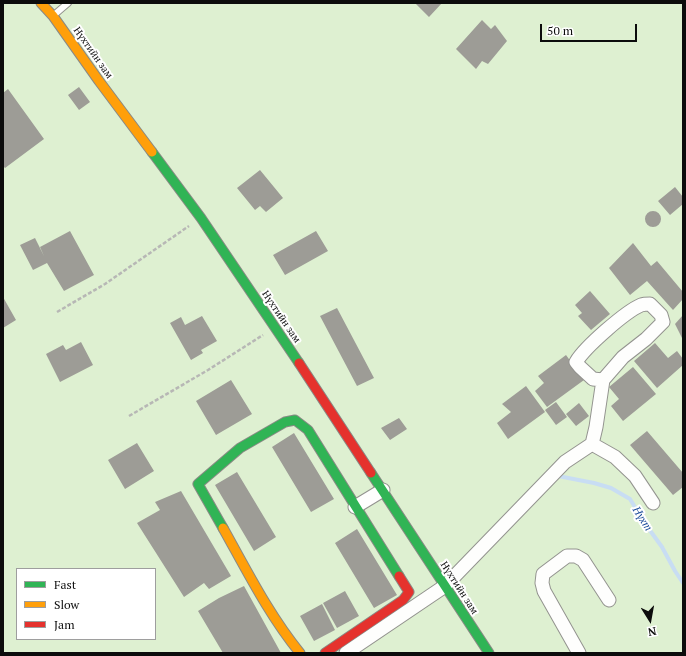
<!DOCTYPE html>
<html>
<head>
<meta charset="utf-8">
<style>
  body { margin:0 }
  #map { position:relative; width:686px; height:656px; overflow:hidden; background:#fafaf0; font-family:"PT Serif",serif }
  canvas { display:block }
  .frame { position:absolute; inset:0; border:4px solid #0c0c0c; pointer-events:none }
  .legend { position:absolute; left:16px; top:568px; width:140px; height:72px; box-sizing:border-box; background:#fff; border:1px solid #9e9e9e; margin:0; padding:5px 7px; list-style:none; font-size:12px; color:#0c0c0c }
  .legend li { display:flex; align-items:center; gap:8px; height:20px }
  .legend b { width:20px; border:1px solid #9e9e9e }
  .north { position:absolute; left:630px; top:600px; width:40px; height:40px; -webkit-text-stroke:3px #fff; paint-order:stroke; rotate:169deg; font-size:11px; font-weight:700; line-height:16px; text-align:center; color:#0c0c0c }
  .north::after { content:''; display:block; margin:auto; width:14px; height:18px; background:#0c0c0c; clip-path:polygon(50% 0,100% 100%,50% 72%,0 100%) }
  .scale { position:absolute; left:540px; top:24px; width:97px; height:18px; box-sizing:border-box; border:2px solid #0c0c0c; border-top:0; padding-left:5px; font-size:12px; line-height:14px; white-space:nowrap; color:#0c0c0c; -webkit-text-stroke:3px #fff; paint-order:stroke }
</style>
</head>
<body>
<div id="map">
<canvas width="686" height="656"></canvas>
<div class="frame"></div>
<ul class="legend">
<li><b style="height:5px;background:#30b455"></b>Fast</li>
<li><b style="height:5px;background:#ff9f0a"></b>Slow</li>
<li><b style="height:5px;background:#e5322d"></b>Jam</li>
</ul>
<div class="north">N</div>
<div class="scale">50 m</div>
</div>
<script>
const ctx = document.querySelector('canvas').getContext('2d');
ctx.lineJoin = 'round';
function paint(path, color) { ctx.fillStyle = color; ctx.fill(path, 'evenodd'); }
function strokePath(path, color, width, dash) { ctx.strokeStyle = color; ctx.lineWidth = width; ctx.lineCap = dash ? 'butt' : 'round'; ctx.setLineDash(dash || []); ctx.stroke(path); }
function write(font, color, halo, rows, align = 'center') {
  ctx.font = font + ' "PT Serif",serif'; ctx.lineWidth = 4; ctx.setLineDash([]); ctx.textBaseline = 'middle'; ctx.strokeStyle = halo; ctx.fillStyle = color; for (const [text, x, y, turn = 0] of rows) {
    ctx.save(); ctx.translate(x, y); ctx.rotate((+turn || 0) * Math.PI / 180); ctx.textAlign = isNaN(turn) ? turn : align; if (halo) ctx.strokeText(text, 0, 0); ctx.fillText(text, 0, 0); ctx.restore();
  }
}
paint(new Path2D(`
  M3,3h680v650h-680zM17,569h138v70h-138z`), '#def0d1');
strokePath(new Path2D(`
  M558,476l36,7 17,5 19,11 16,26 16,22 13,24 8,12`), '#c8ddf3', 4);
paint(new Path2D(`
  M415,3h27l-13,14z
  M482,20l9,9 4,-4 12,16 -19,23 -6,-3 -6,8 -20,-20z
  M79,87l11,15 -11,8 -11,-15z
  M8,89l36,50 -39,29 -2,-2v-73z
  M260,170l23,28 -17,14 -6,-6 -5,4 -18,-22z
  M675,187l8,10v7l-13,11 -12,-14z
  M645 219a8 8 0 1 1 16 0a8 8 0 1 1-16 0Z
  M70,231l24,44 -30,16 -17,-28 -14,7 -13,-25 15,-7 9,18 -4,-9z
  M316,231l12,20 -43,24 -12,-20z
  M633,243l18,23 6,-5 26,31v7l-10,11 -26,-29 -17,14 -21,-27z
  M590,291l20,23 -19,16 -13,-14 4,-3 -7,-8z
  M3,297l13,23 -13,8z
  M337,308l37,70 -17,8 -37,-70z
  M683,315v25l-8,-16z
  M202,316l15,25 -16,9 2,3 -12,7 -21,-37 11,-6 4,8z
  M81,342l12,23 -33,17 -14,-28 17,-9 3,5z
  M655,343l13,15 9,-7 6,8v6l-26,23 -23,-27z
  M566,355l18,25 -37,27 -12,-16 9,-8 -6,-7z
  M633,367l23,27 -33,27 -12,-15 8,-7 -10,-12z
  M231,380l21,34 -36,21 -20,-34z
  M526,386l19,26 -37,27 -11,-16 14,-11 -9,-8z
  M556,402l11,15 -11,8 -11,-15z
  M579,403l10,13 -13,10 -10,-12z
  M399,418l8,11 -17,11 -9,-12z
  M647,431l36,42v14l-10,8 -43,-50z
  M294,433l40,66 -23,13 -39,-65z
  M137,443l17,28 -29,18 -17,-29z
  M237,472l39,65 -22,14 -39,-66z
  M181,491l50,85 -22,13 -5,-6 -20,14 -47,-74 23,-13 -5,-8z
  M357,529l40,66 -23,13 -39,-65z
  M244,586l37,67h-58l-25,-42 21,-13z
  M345,591l14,25 -22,12 -14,-25z
  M322,604l13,26 -21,11 -14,-25z`), '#9d9c96');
const lane = new Path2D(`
  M54,15l14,-12`);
const street = new Path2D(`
  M592,444l4,-17 7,-47 20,-23 23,-18 17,-17 -2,-7 -11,-11c-3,0 -6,0 -9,1 -16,7 -56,42 -65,57l4,5 13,12 10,1
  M355,507l28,-17
  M346,653l99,-67 120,-124 27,-18 23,13 20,19 18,27
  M579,653l-35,-62 -2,-8 1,-9 24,-18h9l7,4 26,40`);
const fast = new Path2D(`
  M152,152l49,66 98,145
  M371,473l118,180
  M223,528l-25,-44 42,-36 45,-26 10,-2 13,10 91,146`);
const slow = new Path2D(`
  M41,3l12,13 46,65 53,71
  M223,528c24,43 46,87 77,125`);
const jam = new Path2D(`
  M299,363l72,110
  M325,653l78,-53 6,-8 -10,-16`);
strokePath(lane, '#93938f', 8);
strokePath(street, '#93938f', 15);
strokePath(fast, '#8a8a85', 11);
strokePath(slow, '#8a8a85', 11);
strokePath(jam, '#8a8a85', 11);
strokePath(new Path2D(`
  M57,312l48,-28 84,-58
  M129,416l79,-46 55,-35`), '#b7b7b5', 2.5, [4, 2]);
strokePath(lane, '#fefefd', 6);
strokePath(street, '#fefefd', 13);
strokePath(fast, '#30b455', 9);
strokePath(slow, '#ff9f0a', 9);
strokePath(jam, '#e5322d', 9);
write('10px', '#0c0c0c', '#fff', [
  ["Нүхтийн зам",93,53,55],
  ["Нүхтийн зам",281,317,56],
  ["Нүхтийн зам",459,588,57]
]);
write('italic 11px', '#1a4b9a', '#fff', [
  ["Нүхт",642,519,57]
]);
</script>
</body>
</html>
